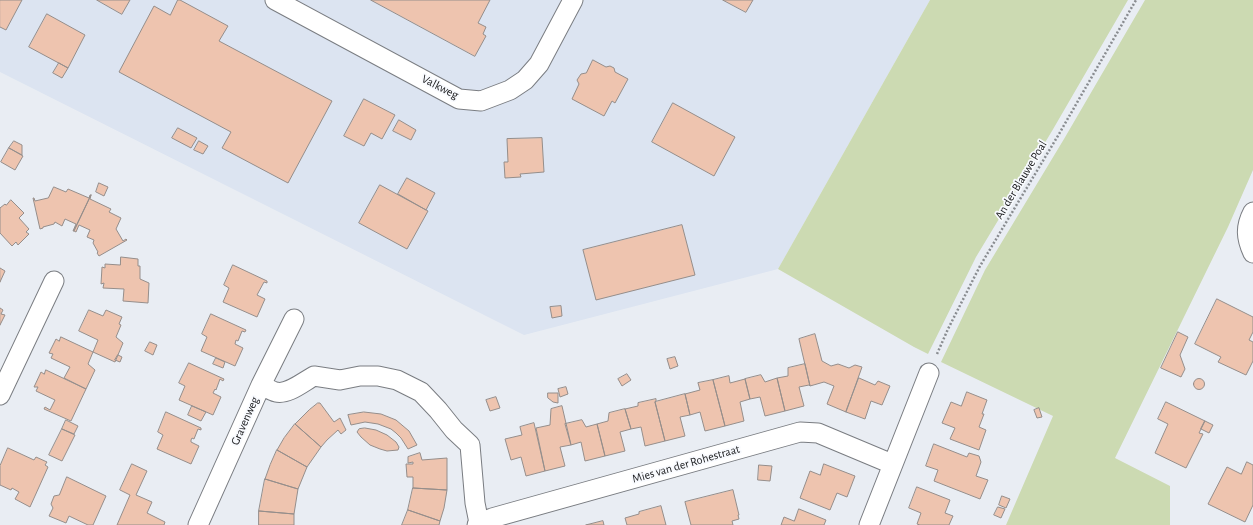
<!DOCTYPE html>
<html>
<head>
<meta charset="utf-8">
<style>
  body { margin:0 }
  canvas { display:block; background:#e9edf3 }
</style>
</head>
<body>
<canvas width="1253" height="525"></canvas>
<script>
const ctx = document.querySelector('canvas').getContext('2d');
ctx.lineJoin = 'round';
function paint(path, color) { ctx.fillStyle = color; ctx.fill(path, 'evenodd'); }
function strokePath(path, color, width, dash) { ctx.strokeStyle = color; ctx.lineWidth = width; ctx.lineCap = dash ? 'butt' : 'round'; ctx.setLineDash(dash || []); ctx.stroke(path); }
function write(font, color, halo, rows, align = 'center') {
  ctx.font = font + ' "Alegreya Sans",sans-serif'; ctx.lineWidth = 3.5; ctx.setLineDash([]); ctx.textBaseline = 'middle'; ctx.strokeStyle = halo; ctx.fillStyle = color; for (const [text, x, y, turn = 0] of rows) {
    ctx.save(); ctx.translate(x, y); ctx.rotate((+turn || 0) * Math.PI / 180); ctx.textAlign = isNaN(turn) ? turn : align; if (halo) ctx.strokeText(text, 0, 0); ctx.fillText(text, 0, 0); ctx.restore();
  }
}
paint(new Path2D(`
  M0,0h930l-152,269 -254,66 -524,-263z`), '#dce4f1');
paint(new Path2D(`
  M930,0h198l-76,131 -76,126 -48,97 -14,-7 -136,-78z
  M1145,0h108v170l-25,57 -113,231 55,28v39h-164l47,-109 -112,-54 44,-92 79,-131z`), '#ccdab2');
const building = new Path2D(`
  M0,0h22l-16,30 -6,-3z
  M97,0h33l-8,14z
  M178,0h2l48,26 -9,15 113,60 -44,82 -66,-35 9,-16 -112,-60 35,-66 16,9z
  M371,0h119l-12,23 8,4 -3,7 3,2 -11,20z
  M723,0h30l-7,12z
  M47,14l38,21 -17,33 -39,-21z
  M593,60l13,7 4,-1 4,2 1,4 13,7 -13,24 -3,-2 -8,15 -32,-17 7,-15 -2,-4 4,-6 5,-1z
  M59,63l9,5 -6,10 -9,-5z
  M364,99l31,16 -13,24 -11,-6 -7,13 -20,-10z
  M673,103l62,34 -21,39 -62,-34z
  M399,120l17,10 -5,10 -18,-9z
  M178,128l19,10 -6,10 -19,-10z
  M542,138l2,34 -24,2 1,3 -16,1 -1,-16h4l-1,-23z
  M14,141l8,4v10l-13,-7z
  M199,141l9,5 -5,8 -9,-4z
  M9,148l14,8 -8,14 -14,-8z
  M407,178l28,15 -9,17 -28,-16z
  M99,183l9,4 -4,9 -8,-4z
  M380,185l48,26 -21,38 -48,-26z
  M54,187l12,5 2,-3 21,9 1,-3h1l-17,36h-1l3,-7 -11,-5 -3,7 -7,-4 -1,2 -11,3v1l-3,1 -7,-31h1l1,3 13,-3z
  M91,195l-1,4 21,10 -2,3 12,6 -5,11 7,12 3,-2 1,1 -28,16 -2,-3 1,-1 -5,-9 1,-3 -7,-3 3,-7 -11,-5 -3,7 -2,-1z
  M11,200l13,13 -5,5 10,11 -3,3 3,2 -11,11 -2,-3 -4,4 -12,-13v-25l5,-4 1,1z
  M682,225l13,50 -99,25 -13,-50z
  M121,257l17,2v7h2v13l9,4 -1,20 -25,-2 1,-12 -21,-1 1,-5 -3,1 1,-17 3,1v-4l15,1z
  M233,265l34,16v2l-3,-1 -7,13 8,4 -8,18 -34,-15 6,-14 -5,-3z
  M0,268l5,3 -5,11z
  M1217,299l36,18v15l-4,8 4,2v19l-7,14 -28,-13 3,-5 -26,-13z
  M561,306l1,10 -10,2 -2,-11z
  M0,308l3,2 -2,4 4,1 -5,10z
  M89,310l14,6 3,-6 16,7 -3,7 2,1 -5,12 7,6 -8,19 -22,-10 5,-12 -19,-9z
  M211,314l35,16 -1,2 -3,-1 -4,10 -2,-1 -1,4 8,4 -8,18 -34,-15 6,-14 -5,-3z
  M1178,332l10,5 -8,18 5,14 -4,8 -20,-9z
  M815,334l7,27 9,5 7,-2 11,4 6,-3 7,2 -16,45 -19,-8 7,-18 -10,-4 -14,4 -11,-47z
  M61,337l32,15 -5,12 7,6 -9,19 -22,-11 6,-11 -19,-9 2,-4 -4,-1 7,-14 3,2z
  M150,342l7,3 -4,10 -8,-4z
  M118,355l4,2 -2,5 -5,-2z
  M675,357l3,9 -8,3 -3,-10z
  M216,358l9,4 -2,6 -10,-4z
  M189,363l35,16 -1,2 -3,-2 -4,11 -1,-1 -2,4 8,4 -8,18 -34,-15 6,-14 -6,-3z
  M805,364l5,22 -1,-1 -10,2 5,19 -19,5 -8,-33 11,-2v-8z
  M46,370l40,19 -15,32 -27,-12 1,-2 5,3 5,-10 -19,-9 2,-4h-4l7,-15 3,2z
  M627,374l4,6 -9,6 -4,-7z
  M761,375l4,7 12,-4 8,33 -20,5 -5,-19 -10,2 -5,-20z
  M729,376l1,7 15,-4 5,20 -10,3 4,19 -19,5 -12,-46z
  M859,378l16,7 3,-4 12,5 -8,19 -11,-4 -6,18 -19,-7z
  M1193.5 384a5.5 5.5 0 1 1 11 0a5.5 5.5 0 1 1-11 0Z
  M713,380l12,46 -20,5 -5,-19 -10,3 -5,-21 15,-4 -2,-7z
  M566,387l2,7 -8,3 -2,-8z
  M967,392l20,8 -5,14h2l-5,13 7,3 -7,20 -29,-11 5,-11 -13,-5 9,-21 10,4z
  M548,393h10v10l-5,-1 -5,-4z
  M685,394l5,21 -10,2 5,19 -20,5 -10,-39z
  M496,397l4,11 -10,3 -4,-11z
  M656,399v2l-1,1 10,39 -20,5 -4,-19 -10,2 -6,-20 13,-3v-3z
  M1166,402l39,19 -6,12 4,1 -17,34 -31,-15 13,-29 -10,-5z
  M318,403h2l14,19 6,-4 6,12 -5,4 -3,-4 -11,10 -6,7 -26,-23 14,-14z
  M192,406l14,6 -5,9 -13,-6z
  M562,406l9,39 -11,2 5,19 -20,5 -9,-43 14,-3 1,-16z
  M1039,408l3,9 -5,1 -3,-8z
  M625,409l6,20 -11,3 5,19 -20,5 -8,-32 11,-3 1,-8z
  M166,412l35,16v2l-3,-1 -4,10 -2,-1 -1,2v2l8,4 -8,18 -34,-15 6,-14 -5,-3z
  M364,412l17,2 15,6 13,11 8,14 -9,4 -7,-11 -5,-5 -5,-4 -13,-5 -13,-2 -14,3 -3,-10z
  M66,420l12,6 -4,8 -12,-5z
  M582,420l4,7 11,-3 8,32 -20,5 -4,-19 -10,3 -6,-21z
  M1205,421l8,4 -4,8 -8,-4z
  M534,423l11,48 -19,5 -5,-19 -10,3 -6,-21 17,-4 -2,-8z
  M295,424l26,23 -14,20 -30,-17 7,-12z
  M365,428l11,2 11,5 9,7 3,5 -1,3 -11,1 -7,-2 -10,-4 -9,-8 -4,-5 2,-3z
  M62,429l13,6 -13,26 -13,-6z
  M934,444l33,13 2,-4 10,3 2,6 -5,14 12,4 -8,19 -46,-18 4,-11 -12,-4z
  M8,448l26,12 2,-3 11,5 -2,3 3,2 -18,40 -15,-8 4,-7 -7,-4 -1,2 -11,-5v-19z
  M277,450l30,17 -9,22 -33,-10 5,-14z
  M420,453l2,7 25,-2v32l-34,-2v-11h-6l-1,-13h7v-2l-5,1v-6z
  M1247,462l6,3v40l-8,17 -37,-18 19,-37 14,7z
  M132,464l15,7 -11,24 16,7 -5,11 18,9 -1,3h-47l13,-30 -10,-5z
  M824,464l31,12 -8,21 -10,-4 -7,17 -30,-12 10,-27 10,4z
  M759,465l13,1 -2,15 -12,-1z
  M67,477l39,19 -13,29h-5l-19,-9 -3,7 -17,-7 4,-8 -2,-4 3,-8 5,-1z
  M265,479l33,10 -4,25 -35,-3z
  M917,487l33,13 -5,13 8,3 -4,9h-29l-3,-1 4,-11 -12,-5z
  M413,488l34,2 -3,18 -4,13 -32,-11z
  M733,490l6,25h-1l1,4 -7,2 1,4h-42l-6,-23z
  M1002,496l8,3 -4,9 -7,-3z
  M661,506l5,19h-39l-2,-7 14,-4v-2z
  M998,507l7,2 -4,9 -7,-3z
  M799,509l27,11 -2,5h-43l3,-8 10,4z
  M408,510l32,11 -1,4h-37z
  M259,511l35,3v11h-35z
  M603,521l1,4h-18z`);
paint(building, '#eec4af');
strokePath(building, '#958e8b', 1);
const minor = new Path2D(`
  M275,0l184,99 22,2 29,-11 15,-10 14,-16 34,-64
  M1253,212c-8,15 -7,26 0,41
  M261,385c5,2 10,6 15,7 12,3 27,-10 38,-16l26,4 20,-4h18l19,4 24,12 17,18 16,20 16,15 5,58 4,20
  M0,395l54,-114
  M198,525l63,-140 33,-66
  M477,525l2,-2 13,-5 308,-86 18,1 74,31
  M869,525l60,-152`);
strokePath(minor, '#7a7d82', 21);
strokePath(new Path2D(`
  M937,354l11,-25 32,-63 79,-132 77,-134`), '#898c90', 2.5, [2, 2]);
strokePath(minor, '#fff', 19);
write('12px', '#1a1b1d', '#f8fafe', [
  ["Valkweg",440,87,27],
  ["An der Blauwe Poal",1021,180,-59],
  ["Gravenweg",245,421,-66],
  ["Mies van der Rohestraat",686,464,-16]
]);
</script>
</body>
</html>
